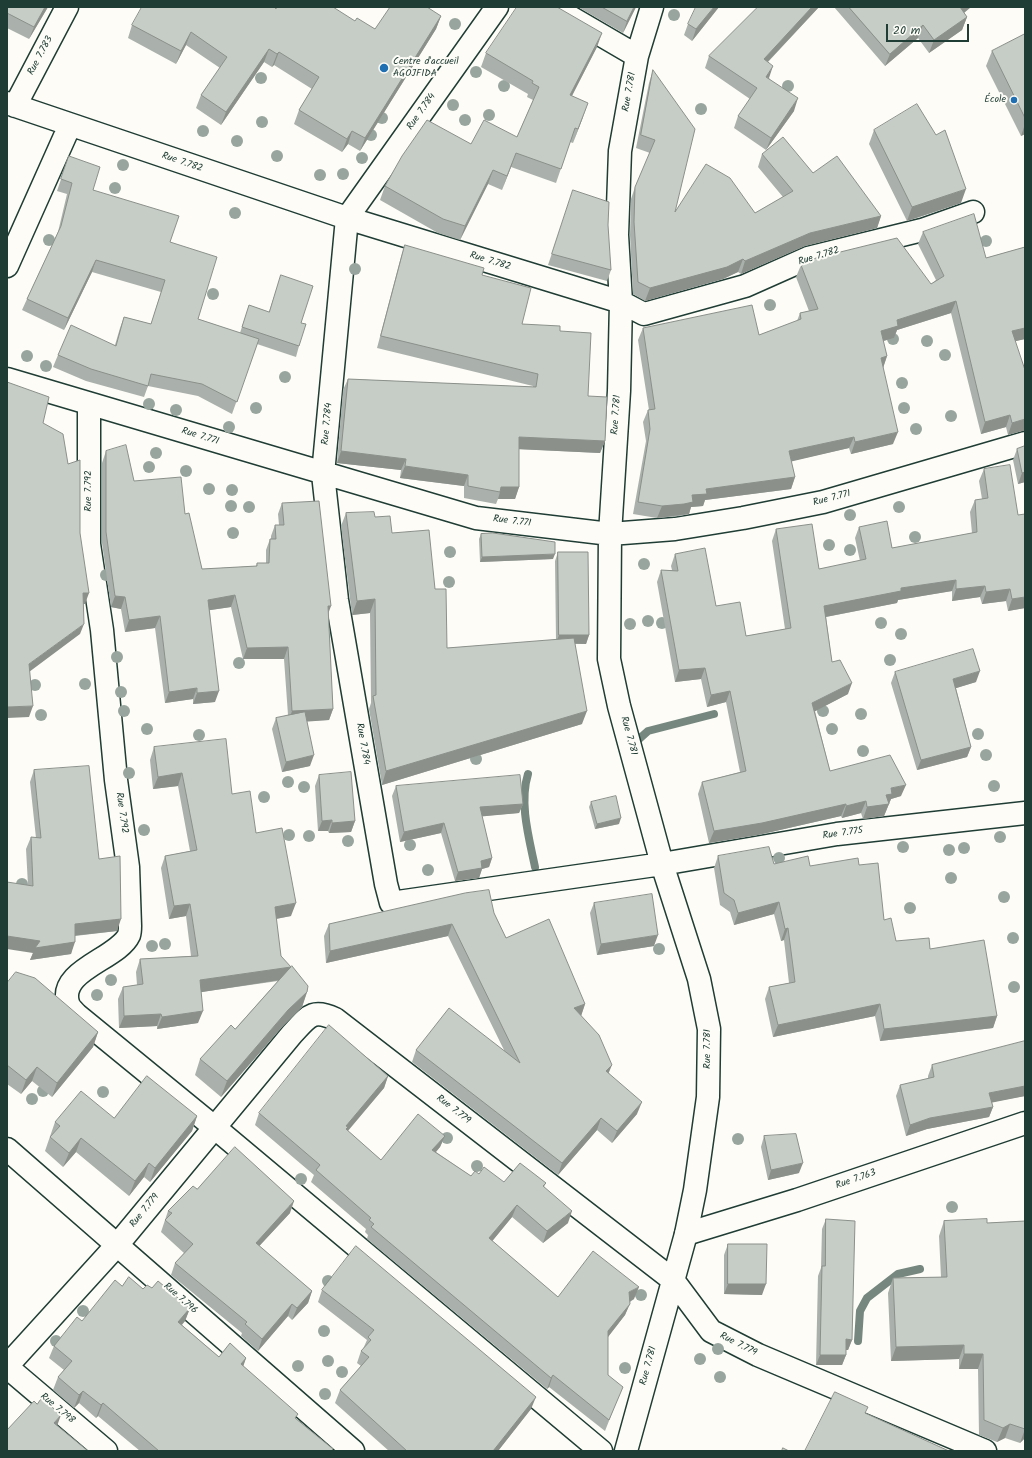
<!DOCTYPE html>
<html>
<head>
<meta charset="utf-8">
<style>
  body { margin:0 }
  #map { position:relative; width:1032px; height:1458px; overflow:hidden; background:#fdfcf7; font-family:Kalam,sans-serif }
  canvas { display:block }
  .frame { position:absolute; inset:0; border:8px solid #1f3d34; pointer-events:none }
  .scale { position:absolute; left:886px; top:24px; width:83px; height:18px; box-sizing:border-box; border:2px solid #1f3d34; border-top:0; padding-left:5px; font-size:12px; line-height:14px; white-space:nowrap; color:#1f3d34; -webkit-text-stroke:3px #fdfcf7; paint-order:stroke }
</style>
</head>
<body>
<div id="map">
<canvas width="1032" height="1458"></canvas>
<div class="frame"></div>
<div class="scale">20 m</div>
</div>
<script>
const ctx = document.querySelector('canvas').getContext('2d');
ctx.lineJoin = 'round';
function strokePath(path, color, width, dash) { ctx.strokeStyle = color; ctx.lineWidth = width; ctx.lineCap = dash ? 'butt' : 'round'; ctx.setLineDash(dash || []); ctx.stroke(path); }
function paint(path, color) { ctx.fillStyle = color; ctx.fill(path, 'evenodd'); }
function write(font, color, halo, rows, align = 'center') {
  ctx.font = font + ' Kalam,sans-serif'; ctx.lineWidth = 4; ctx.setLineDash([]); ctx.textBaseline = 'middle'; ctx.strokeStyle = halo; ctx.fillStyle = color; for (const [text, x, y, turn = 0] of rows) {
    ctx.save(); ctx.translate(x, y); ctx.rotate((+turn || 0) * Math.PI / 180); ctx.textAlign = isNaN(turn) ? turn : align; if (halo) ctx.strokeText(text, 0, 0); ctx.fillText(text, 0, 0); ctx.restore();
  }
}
strokePath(new Path2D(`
  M638,740l10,-9 66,-17
  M528,774c-9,29 1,64 7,93
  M858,1341l2,-30 7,-13 31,-24 22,-5`), '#75877f', 8);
const minor = new Path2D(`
  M497,7l-150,211 -24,256 14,126 49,284 5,19 271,-39 175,-30 188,-21
  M553,7l84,49
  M7,103l340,115 274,84 23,12 101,-28 63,-28 114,-28 51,-18
  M15,106l52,-99
  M7,266l63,-141
  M7,379l469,139 134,16 65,-5 68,-11 80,-16 202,-59
  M89,404v140l13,86 14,150 12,87 2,59c0,2 0,6 -1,9 -11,24 -71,35 -61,68 1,4 6,9 9,12l137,112 387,324
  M7,1149l346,302
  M7,1366l111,-122 174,-210c16,-17 20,-26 43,-15l338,261 38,51 47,24 227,96
  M7,1367l99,84
  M626,1451l60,-217 9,-44 13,-93 1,-68 -10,-50 -37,-115 -43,-158 -10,-47 1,-125 9,-143 2,-89 -4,-67 3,-84 17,-95 15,-49`);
const tertiary = new Path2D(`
  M686,1234l111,-34 228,-77`);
strokePath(minor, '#1f3d34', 25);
strokePath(tertiary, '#1f3d34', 25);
strokePath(minor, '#fdfcf7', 22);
strokePath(tertiary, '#fdfcf7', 22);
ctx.fillStyle = '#98a59e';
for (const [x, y] of [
  [674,15],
  [455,24],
  [476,72],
  [261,78],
  [504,86],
  [788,86],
  [453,105],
  [701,109],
  [489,115],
  [382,118],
  [465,120],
  [262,122],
  [203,131],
  [371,135],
  [237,141],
  [277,156],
  [362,158],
  [123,165],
  [343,174],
  [320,175],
  [115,188],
  [235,213],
  [49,240],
  [986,241],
  [355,269],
  [213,294],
  [770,305],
  [893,339],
  [927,341],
  [945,355],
  [27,356],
  [46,366],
  [285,377],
  [902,383],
  [149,404],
  [256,408],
  [904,408],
  [176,410],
  [951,416],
  [229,427],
  [916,429],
  [156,453],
  [149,467],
  [186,471],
  [209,489],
  [232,490],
  [231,506],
  [249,507],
  [899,507],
  [850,515],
  [233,533],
  [915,537],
  [829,545],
  [850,550],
  [450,552],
  [644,564],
  [106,575],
  [449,582],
  [648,621],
  [662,623],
  [881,623],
  [630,624],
  [901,634],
  [117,657],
  [890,660],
  [239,663],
  [85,684],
  [35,685],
  [121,692],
  [124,711],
  [823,711],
  [861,714],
  [41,715],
  [147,729],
  [832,729],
  [978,734],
  [199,735],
  [863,751],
  [986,755],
  [476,759],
  [129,773],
  [288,782],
  [994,786],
  [304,787],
  [264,797],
  [144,830],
  [289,835],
  [309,836],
  [1000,837],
  [348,841],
  [410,845],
  [903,847],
  [964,848],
  [949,850],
  [779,858],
  [428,870],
  [951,878],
  [22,884],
  [1004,897],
  [910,908],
  [1013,938],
  [165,944],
  [152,946],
  [659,949],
  [111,980],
  [1014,987],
  [97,995],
  [43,1091],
  [103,1092],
  [32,1099],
  [447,1138],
  [738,1139],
  [477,1166],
  [301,1179],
  [952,1207],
  [328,1281],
  [641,1295],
  [83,1311],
  [324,1331],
  [56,1341],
  [718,1349],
  [700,1359],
  [328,1361],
  [298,1366],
  [625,1368],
  [342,1372],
  [720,1377],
  [325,1394]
]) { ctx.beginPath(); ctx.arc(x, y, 6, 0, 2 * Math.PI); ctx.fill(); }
paint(new Path2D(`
  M7,7h41l-19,32 -22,-11z
  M578,7h58l-13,26z
  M719,7l-27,34 -8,-6 4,-11z
  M758,7h61l-51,55 1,16 25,33 -28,39 -32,-22 4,-12 12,-17 -45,-31 4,-12z
  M834,7h137l-7,6 3,4 -5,13 -33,23 -11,-15 -33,28z
  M276,9l79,12 20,8 66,-13 -5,13 -76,122 -12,-7 -6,8 -48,-28 5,-14 13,-21 -38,-24 -2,2 -8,-5 -43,63 -25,-17 5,-13 19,-27 -34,-23 -10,19 -48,-26 4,-13z
  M1025,34v100l-4,2 -35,-70 6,-15z
  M597,47l-25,49 11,21 -10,26 -3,-1 -14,41 -45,-16 -9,23 -14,-6 -28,56 -22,-7 -58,-33 5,-14 86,-42 46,-7 16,-37 -6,-3 1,-3 -47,-27 5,-14z
  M653,70l22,142 80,1 28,-16 -25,-30 4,-13 51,19 68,43 -4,12 -72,18 -64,28 -3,-2 -15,7 -78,22 -12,-7 -3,-59 1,-36 4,-12 15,-34 -14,-5 13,-65z
  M874,130l87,73 -54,18 -38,-77z
  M69,156l24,34 77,52 28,77 42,14 9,-28 20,7 12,-37 20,48 -2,23 -3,11 -39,-13 -25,70 -34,-18 -50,-10 -4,11 -58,-16 -33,-14 5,-12 57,-10 5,-17 4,-11 27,7 10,-32 -69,-20 -28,58 -42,-20 5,-11 31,-67 9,-38 -10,-3z
  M573,190l38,80 -4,11 -59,-16z
  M923,232l63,26 39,-11v92l-10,2 7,90 -14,4 -2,-8 -25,7 -30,-121 -54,17 -3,8 -11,3 4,15 -4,12 10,76 -42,10 -2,-6 -58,13 4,16 -4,12 -86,11 -2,6 -12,1 -2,7 -9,2 -23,2 -24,-4 13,-73 -3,-19 5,-12h1l-11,-70 5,-12 116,7 38,-14 3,-8 9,-2 -13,-34 5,-12 130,19 5,-4 -18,-36z
  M405,245l77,30 40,49 38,7 28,65 17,45 -5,12 -81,-4v38l-4,12h-17l-2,5 -32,-6v-12l-64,-8 1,-8 -64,-7 6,-73 5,-11 185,8v-1l-156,-38 24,-91z
  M1025,446v36l-7,2 -5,-24 4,-11z
  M106,451l28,30 51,33 17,55 54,-3 1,-3h9v-13l4,-11h1v-3l4,-11h4l-1,-11 4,-11 46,111 5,95 -4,11 -22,1 3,45 -28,6 -10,-43 4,-11 12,-3 -4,-56h-41l-12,-52 -21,3 5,92 -22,2v-5l-28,4 -10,-75 -30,4 -4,-23 -10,-2 -9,-64v-80z
  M984,469l41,139 -17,3 -2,-10 -24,3 -2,-7 -28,4v-10l-54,9 -1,3 -71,14 6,45 16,32 -33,17 15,60 71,25 -10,3 -7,17 -21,3 -2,-6 -19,5 -1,-2 -83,19 -49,8 -11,-49 4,-12 38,-10 -14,-70 -19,5 -6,-28 -26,3 -18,-100 4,-12h11l-1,-4 4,-12 41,52 30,30 39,-7 -13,-88 4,-12 43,40 41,-8 -5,-23 4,-11 33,21 80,-15 -2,-21 5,-12 7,-1 -3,-18z
  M346,513l29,4 17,16 43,56 12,59 109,-8 -1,-79 3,-9 31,83 -3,9h-11l7,80 -200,61 -13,-76 2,-6 -1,-90 -18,2 -11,-89z
  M481,534l72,25 -73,3 -1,-23z
  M895,672l81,10 -20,6 15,59 -4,10 -50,13 -26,-87z
  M154,747l78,47 24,39 35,83 -15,3 5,37 26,36 -5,15 -19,19 -62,71 -26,-22 5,-16 35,-30 43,-48 -77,11 -3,31 -41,6v-3l-38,2 -1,-29 5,-12 14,-2 -1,-13 4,-13 51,-3 -5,-40 -17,3 -8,-51 4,-12 25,-5 -12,-65 -25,3 -3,-29z
  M34,770l65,89 18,72 -42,5 -4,18 -41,6 3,-7 -5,-68 -2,-36 5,-12 5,1 -6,-56z
  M319,775l36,46 -4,11 -22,1 -1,-2h-10l-3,-45z
  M396,786l127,18 -4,9 -37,3 10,42 -3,9 -7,2 -3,9 -24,3 -14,-48 -41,9 -8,-46z
  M591,802l28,22 -24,5 -6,-22z
  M718,856l56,8 36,2 49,-1 25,55 12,21 34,8 67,67 -4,12 -113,13 -5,-25 -102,21 -8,-38 4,-12 20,-4 -5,-43 -3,1 -7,-27 -40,11 -4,-13 -10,-7 -6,-37z
  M594,903l60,43 -57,9 -7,-42z
  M494,913l12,25 79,66 -4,12 28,57 28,41 -25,29 -15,-13 -39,45 -146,-113 4,-12h88l-56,-114 -122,27 -2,-27 5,-12z
  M7,983l91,49 -5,15 -41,50 -20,-16 -11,13 -14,-10z
  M1025,1041v55l-33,6 1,5 -4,10 -62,12 -21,7 -10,-40 4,-11 28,-6v-3l4,-11z
  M388,1076l-4,12 -36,43 33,29 64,-24 -5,11 -4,5 35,24 8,-2 25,8 42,1 -2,4 24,36 -25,20 -31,-26 -20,24 66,56 76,2 -4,3 -5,13 -17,22v38l10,23 -13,33 -56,-44 -2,2 -180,-150 1,-4 -3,-3 1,-3 -55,-47 3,-7 -59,-50 4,-12z
  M197,1116l-5,15 -42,51 -6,-5 -15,19 -53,-44 -13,15 -18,-16 10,-29 59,-4z
  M764,1136l35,37 -31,7 -7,-33z
  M197,1189l93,24 -31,33 53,45 -4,12 -16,17 -4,-4 -30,35 -17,-15 1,-3 -71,-58 4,-12 9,-10 -23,-21 7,-21z
  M826,1219l26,121 -4,10h-2v5l-4,10h-26l2,-89 3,-8 1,-39z
  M944,1221l43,2 38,-2v217l-5,5 -15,-5 -8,4 -18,-7 -1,-66h-19v-10l-68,2 -3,-68 5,-15 48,-1 -2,-41z
  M728,1244l34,51 -38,-1v-39z
  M122,1286l21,3 9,-1 38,20 -5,13 -3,4 37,32 27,1 -3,8 53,53 37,30 -1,2h-192l-42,-35 -2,2 -17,-15 -5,5 -21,-18 5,-13 6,-7 -15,-12 5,-12z
  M322,1290l209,119 -33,42h-109l-54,-48 5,-13 21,-24 -4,-3 4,-12 2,-2 4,-9 -49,-38z`), '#aab0ab');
paint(new Path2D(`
  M45,7h3l-19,32 5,-12z
  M634,7h2l-13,26 4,-12z
  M714,7h5l-27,34 4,-12z
  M812,7h7l-60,64 5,-12z
  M960,7h11l-16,13z
  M441,16l-5,13 -76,122 5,-13z
  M967,17l-5,13 -33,23 5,-13z
  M923,25l-5,13 -33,28 5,-12z
  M191,32l-5,13 -10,19 5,-13z
  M602,33l-5,14 -32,62 5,-14z
  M269,49l-5,13 -43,63 5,-13z
  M279,52l-5,13 -2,2 5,-13z
  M773,66l-4,12 -3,-1z
  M798,98l-4,13 -28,39 5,-12z
  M588,103l-5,14 -10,26 5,-14z
  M1025,124v10l-4,2z
  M352,131l-4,13 -6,8 5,-13z
  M516,153l-5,14 -9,23 5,-14z
  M493,170l-5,14 -28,56 5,-14z
  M966,189l-5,14 -54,18 5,-14z
  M881,216l-4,12 -72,18 -64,28 4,-13 65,-28z
  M743,259l-5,13 -15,7 -78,22 5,-13z
  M96,260l-4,12 -28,58 4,-12z
  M956,301l-5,12 -54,17 -3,8 -18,5 5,-12 16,-11z
  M1025,328v11l-17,4 4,-12z
  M887,356l-4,12 -2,-10z
  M1010,415l-4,12 -25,7 4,-12z
  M1025,419v12h-3l-14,4 4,-12z
  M898,432l-5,12 -42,10 4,-12z
  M519,437l86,4 -5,12 -85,-4z
  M854,437l-5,11 -64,15 4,-12z
  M341,451l65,8 -5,11 -64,-7z
  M405,466l63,9 -4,11 -64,-8z
  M1025,472v10l-7,2 4,-11z
  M795,477l-4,12 -86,11 -2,6 -12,1 -2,7 -32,4 5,-12 44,-17z
  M501,487h18l-4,12h-17l2,-7z
  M555,554l-2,5 -73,3 2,-5z
  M956,580l-4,11 -54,9 -1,3 -77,15 4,-12 77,-18z
  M985,586l-5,11 -28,4 4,-12z
  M1010,589l-4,12 -24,3 4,-12z
  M83,593h6l-4,11h-6z
  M235,595l-4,12 -27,4 4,-11z
  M115,596l10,1 -4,12 -10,-2z
  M1025,597v11l-17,3 4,-12z
  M375,599l-5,14 -18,2 5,-14z
  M328,606h3l-4,11z
  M160,616l-5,12 -30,4 4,-12z
  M84,624l-4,10 -55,41 4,-11z
  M559,635h30l-3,9 -30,-1z
  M288,647l-4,12h-41l4,-11z
  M705,668l-4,11 -26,3 4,-12z
  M980,671l-4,11 -26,8 3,-11z
  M852,683l-4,11 -40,21 4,-12z
  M197,688l-4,11 -28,4 4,-11z
  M219,691l-4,11 -22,2 4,-11z
  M730,691l-4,11 -19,5 4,-12z
  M33,706l-4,11 -22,1v-11z
  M333,709l-4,11 -41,3 4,-12z
  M587,711l-5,13 -200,61 4,-14z
  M971,747l-4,10 -50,13 4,-10z
  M314,755l-4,11 -28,6 4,-10z
  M182,773l-4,13 -25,3 5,-12z
  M906,785l-5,11 -10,3 -7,17 -21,3 4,-12 19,-12 5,-7z
  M866,801l-5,12 -19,5 4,-12z
  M523,804l-4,9 -43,4 4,-10z
  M846,804l-5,12 -83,19 -49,8 5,-12z
  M621,818l-2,6 -24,5 2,-5z
  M332,820l-4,11h-10l4,-10z
  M355,821l-4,11 -22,1 3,-10z
  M444,823l-3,10 -41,9 4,-10z
  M492,858l-3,9 -7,2 -3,9 -24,3 3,-9 23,-11z
  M779,902l-5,12 -40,11 4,-12z
  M296,903l-5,13 -21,4 5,-13z
  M190,904l-4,12 -17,3 5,-13z
  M121,919l-4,12 -46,5 4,-12z
  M452,924l-4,12 -122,27 4,-12z
  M788,928l-4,12 -3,1 4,-12z
  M658,935l-4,11 -57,9 4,-11z
  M7,936l68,6 -4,12 -41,6 3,-7 -26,-4z
  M291,967l-5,12 -90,14 4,-13z
  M307,992l-5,15 -19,19 -62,71 6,-16 61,-71z
  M585,1004l-4,12 -7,-8z
  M880,1004l-5,12 -102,21 5,-12z
  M203,1011l-5,12 -41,6 5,-12z
  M161,1014l-4,12 -38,2 5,-12z
  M997,1016l-4,12 -113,13 4,-12z
  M98,1032l-5,15 -41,50 5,-14z
  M612,1065l-5,12 -1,-6z
  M37,1067l-5,14 -11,13 5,-14z
  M388,1076l-4,12 -39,46 1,-8z
  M1025,1086v10l-40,8 4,-11z
  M642,1102l-5,12 -25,29 5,-12z
  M993,1107l-4,10 -62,12 -21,7 4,-11 20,-7z
  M197,1116l-5,15 -42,51 5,-14z
  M601,1118l-4,12 -39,45 4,-12z
  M445,1136l-5,11 -12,14 4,-11z
  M81,1138l-5,14 -13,15 6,-14z
  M149,1163l-5,14 -15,19 6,-15z
  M803,1163l-4,10 -31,7 3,-10z
  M294,1201l-4,12 -39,42 5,-12z
  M517,1205l-5,12 -27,33 4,-12z
  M572,1211l-4,12 -25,20 4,-12z
  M728,1284h38l-4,11 -38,-1z
  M639,1287l-5,12 -9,5 4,-12z
  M312,1291l-4,12 -16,17 5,-12z
  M292,1304l-4,12 -30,35 4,-12z
  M630,1304l-5,11 -21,27 4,-11z
  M190,1308l-5,13 -12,13 5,-12z
  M846,1339l6,1 -4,10h-6z
  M964,1345l-5,14 -68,2 5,-14z
  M964,1354h19l-5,15h-19z
  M820,1355h26l-4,10h-26z
  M246,1358l-4,12 -1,-6z
  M553,1375l-4,12 -2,2 4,-11z
  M83,1391l-4,12 -5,5 5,-13z
  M536,1397l-5,12 -33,42h-5z
  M103,1403l-5,13 -2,2 5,-13z
  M61,1415l-4,11 -3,-3z
  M1010,1424l-5,14 -8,4 6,-14z
  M1025,1429v9l-5,5z`), '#8b908b');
const building = new Path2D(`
  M7,7h38l-11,20 -27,-14z
  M142,7h132l2,2 1,-2h56l22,14 2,-3 18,11 15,-22h37l14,9 -76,122 -13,-7 -5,8 -48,-29 20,-33 -40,-25 -2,2 -8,-5 -43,63 -25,-17 26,-38 -36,-25 -10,19 -49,-26z
  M517,7h40l45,26 -32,62 18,8 -10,26 -3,-1 -14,41 -45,-16 -9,23 -14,-6 -28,56 -22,-7 -58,-33 17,-30 25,-36 44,24 13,-24 33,17 22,-50 -7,-4 1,-2 -47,-28z
  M602,7h32l-7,14z
  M696,7h18l-18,22 -8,-5z
  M758,7h54l-48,52 9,7 -7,11 32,21 -27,40 -33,-22 19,-28 -48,-32z
  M849,7h111l7,10 -33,23 -11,-15 -33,29z
  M1025,34v84l-33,-67z
  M653,70l42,59 -20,83 31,-48 24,14 25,35 38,-22 -31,-37 21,-17 30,36 24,-17 44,60 -71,17 -65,28 -2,-2 -16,8 -77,21 -12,-6 -4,-60 1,-35 20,-47 -14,-5z
  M917,104l19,31 9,-5 21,59 -54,18 -38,-77z
  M69,156l31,11 -7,23 86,26 -9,26 47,15 -19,62 61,20 -22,63 -35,-18 -51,-10 -3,12 -57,-17 -33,-14 13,-30 45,21 8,-29 27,7 14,-44 -69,-20 -28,58 -41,-19 34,-73 11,-43 -11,-4z
  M573,190l36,12 -1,23 3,45 -59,-16z
  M974,214l12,44 39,-11v81l-13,3 13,39v49l-13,4 -2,-8 -25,7 -29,-121 -59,19 1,6 -17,5 6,25 -6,2 17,74 -43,10 -1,-5 -65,14 6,26 -89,12 1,5 -15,1 1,7 -9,2 -22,2 -24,-4 12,-73 -2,-19 7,-1 -12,-81 109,-23 7,30 42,-16 -1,-6 18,-4 -17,-44 15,-7 81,-20 34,46 13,-8 -21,-44z
  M405,245l79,23 -2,7 49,13 -9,36 38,2v5l31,2 -3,63 19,1 -2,44 -86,-4v50h-18l-1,5 -32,-6v-11l-63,-9 1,-7 -65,-8 7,-72 188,8 2,-13 -157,-38z
  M281,275l32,11 -12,37 5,1 -7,22 -57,-19 7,-22 20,7z
  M7,382l42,15 -6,26 20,11 5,30 12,-4v73l9,60h-6l1,31 -55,40 4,42 -26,1z
  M126,445l8,36 47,-4 4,37 4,-1 13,56 55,-3v-3h12l1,-24h6l-1,-14h9l-2,-22 37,-2 12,105h-3l5,103 -41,2 -4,-64 -41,1 -12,-53 -27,5 11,91 -22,2v-5l-28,4 -9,-76 -31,4 -4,-23 -10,-1 -9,-64v-81z
  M1025,446v26l-3,1 -5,-24z
  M1010,465l8,50 7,-1v83l-13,2 -2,-10 -24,3 -1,-6 -29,3v-9l-55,8v3l-77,15 8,56 8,-2 12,23 -40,20 18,68 60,-16 16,30 -15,3 1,6 -6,1 3,9 -22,3 -1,-6 -20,5v-2l-84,19 -48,8 -12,-49 44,-11 -16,-80 -19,4 -6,-27 -26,2 -18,-100 17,1 -3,-17 30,-6 11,58 24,-4 6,34 45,-8 -15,-99 36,-5 7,45 47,-10 -7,-32 28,-6 5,27 85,-16 -2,-32 13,-2 -4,-29z
  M374,512l1,5 15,-1 2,17 37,-3 6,59h11l1,59 127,-10 13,73 -201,60 -13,-75 3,-1 -1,-96 -18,2 -11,-88z
  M493,533l62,9v12l-73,3 -1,-23z
  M558,552h30l1,83h-30z
  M973,649l7,22 -27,8 18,68 -50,13 -26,-88z
  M305,712l9,43 -28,7 -10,-44z
  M226,739l6,55 18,-3 6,42 26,-5 14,75 -21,4 6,49 10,11 -91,13 3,31 -41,6 -1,-3 -37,2 -1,-29 20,-3 -3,-25 58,-3 -8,-52 -16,2 -9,-50 32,-6 -15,-77 -24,4 -4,-30z
  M89,766l10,93 21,-3 1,63 -46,5v18l-40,6 5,-7 -33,-5v-54l26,4 -2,-49 10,1 -7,-68z
  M351,772l4,49 -23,2v-3l-10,1 -3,-46z
  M520,775l3,29 -43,3 12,51 -11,3 1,7 -24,4 -14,-49 -40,9 -8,-46z
  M616,796l5,22 -24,6 -6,-22z
  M769,847l5,17 34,-8 2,10 48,-8 1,7 19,-2 6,57 7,-2 5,23 33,-3 1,11 54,-9 13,76 -113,13 -4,-25 -102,21 -9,-38 26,-5 -7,-54 -3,1 -6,-27 -41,11 -4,-13 -10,-7 -6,-37z
  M489,890l5,23 12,25 43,-19 36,85 -11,4 25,27 13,30 -6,6 36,31 -25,29 -16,-13 -39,45 -146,-113 33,-42 71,55 -68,-139 -122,27 -1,-27 136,-31z
  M652,894l6,41 -57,9 -7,-41z
  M292,966l16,20 -1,6 -19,18 -61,71 -27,-22 31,-34 4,4z
  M16,972l19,6 63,54 -41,51 -20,-16 -11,13 -19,-15v-82z
  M329,1025l59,51 -42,50 2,1 -2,2 35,31 37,-46 27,22 -13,14 39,26 4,-5 4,3 5,-7 20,15 16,-19 26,20 -3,3 29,25 -25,20 -30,-26 -28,33 69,59 35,-46 46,36 -10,5 1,12 -22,27v44l15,12 -14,33 -56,-45 -2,3 -180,-151 3,-3 -5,-4 2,-2 -55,-48 4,-5 -61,-52z
  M1025,1041v45l-36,7 4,14 -63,11 -20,7 -10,-40 34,-8 -2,-12z
  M147,1076l50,40 -42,52 -6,-5 -14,18 -54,-43 -12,15 -19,-16 10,-11 -5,-4 26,-31 33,27z
  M796,1134l7,29 -32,7 -7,-34z
  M235,1147l59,54 -38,42 56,48 -15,17 -5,-4 -30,35 -17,-15 2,-2 -72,-59 18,-19 -28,-24 7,-7 -4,-2 25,-25 4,3z
  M826,1219l29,2 -3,119 -6,-1v16h-26l2,-89h3z
  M987,1219v4l38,-2v208l-15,-5 -7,4 -19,-8 -1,-66h-19v-9l-68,2 -3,-69 54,-1 -3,-56z
  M728,1244h39l-1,40h-38z
  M356,1246l180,151 -43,54h-86l-67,-61 29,-33 -8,-6 10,-11 -3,-3 6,-7 -52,-40z
  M129,1277l14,12 4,-4 5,3 6,-7 32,27 -12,14 41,35 11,-14 16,15 -5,6 57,50 -3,4 38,31 -2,2h-172l-56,-48 -2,2 -18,-14 -4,4 -21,-18 14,-16 -18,-15 23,-29 5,4 33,-41 7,6z
  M835,1392l33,15 -3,6 84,38h-144z
  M42,1398l19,17 -7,8 34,28h-81v-21l27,-29 3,3z
  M783,1448l6,3h-7z`);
paint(building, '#c6cdc7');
strokePath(building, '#8b908b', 1);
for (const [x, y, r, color] of [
  [384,68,5,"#1f6fb2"],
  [1014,100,4,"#1f6fb2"]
]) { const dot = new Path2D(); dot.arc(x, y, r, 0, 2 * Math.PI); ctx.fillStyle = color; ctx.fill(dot); strokePath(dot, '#fdfcf7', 1.5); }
write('10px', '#1f3d34', '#fdfcf7', [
  ["Rue 7.783",41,56,-62],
  ["Rue 7.781",630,92,-80],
  ["Rue 7.784",422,112,-55],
  ["Rue 7.782",182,163,19],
  ["Rue 7.782",819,257,-17],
  ["Rue 7.782",490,262,17],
  ["Rue 7.781",617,415,-86],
  ["Rue 7.784",328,424,-85],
  ["Rue 7.771",200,437,17],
  ["Rue 7.792",89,491,-90],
  ["Rue 7.771",832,499,-15],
  ["Rue 7.771",512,522,7],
  ["Rue 7.781",628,736,75],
  ["Rue 7.784",362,744,80],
  ["Rue 7.792",121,813,82],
  ["Rue 7.775",843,834,-8],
  ["Rue 7.781",708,1049,-90],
  ["Rue 7.779",453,1110,38],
  ["Rue 7.763",856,1180,-19],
  ["Rue 7.779",145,1211,-51],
  ["Rue 7.796",180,1299,41],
  ["Rue 7.779",738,1345,27],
  ["Rue 7.781",649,1366,-75],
  ["Rue 7.798",57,1409,40]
]);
write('10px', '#1f3d34', '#fdfcf7', [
  ["Centre d'accueil",393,62],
  ["AGOJFIDA",393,74],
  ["École",1006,100,"right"]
], 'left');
</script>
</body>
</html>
